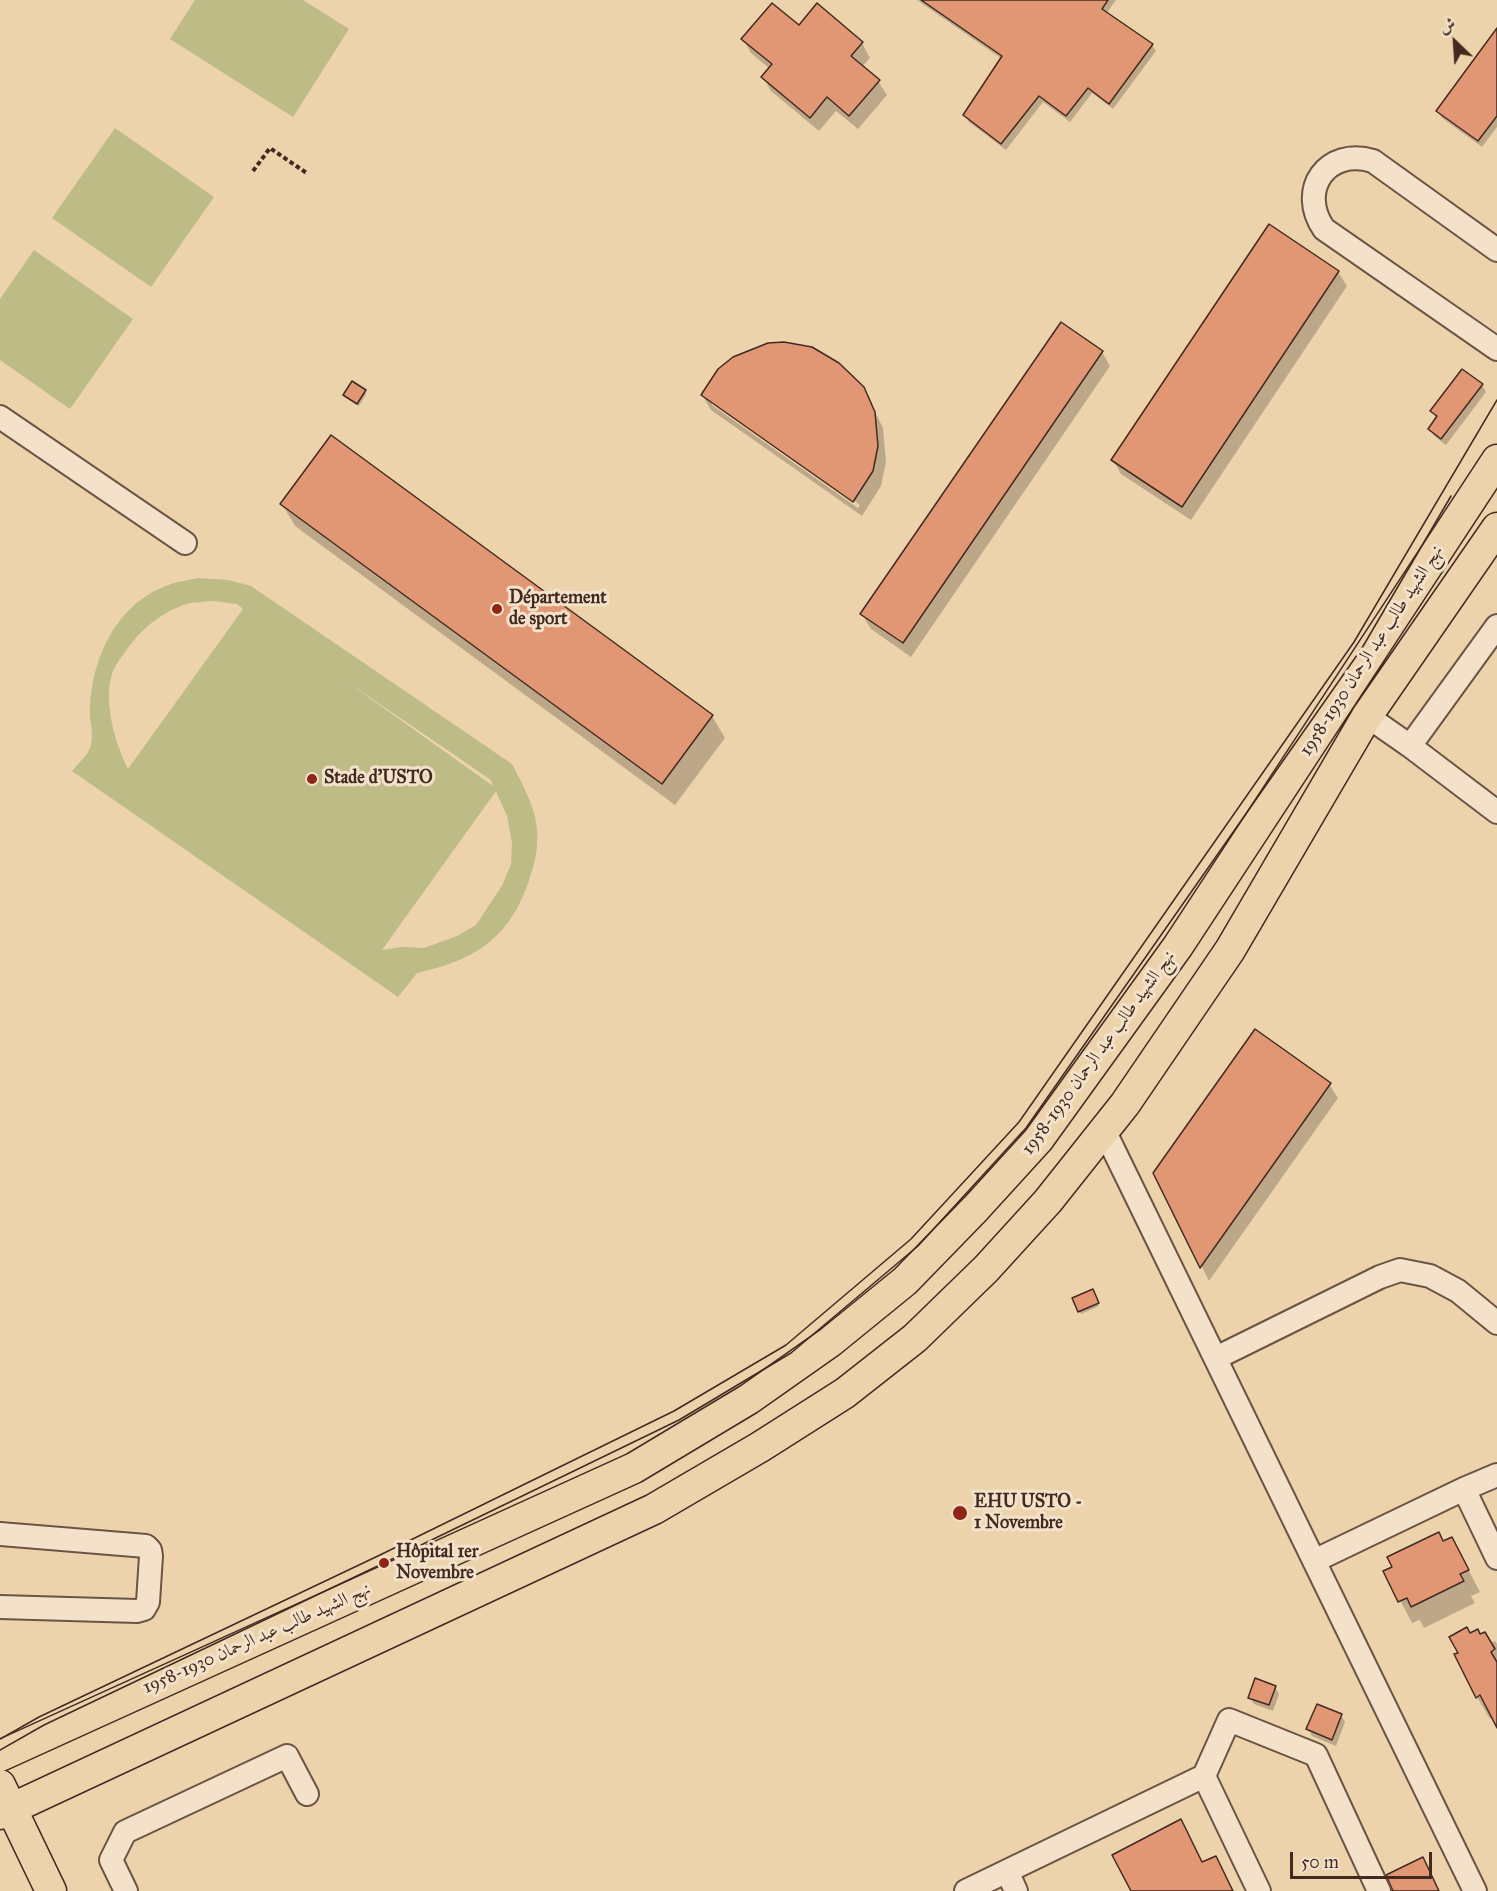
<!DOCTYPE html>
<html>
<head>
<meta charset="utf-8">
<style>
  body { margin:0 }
  #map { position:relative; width:1497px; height:1891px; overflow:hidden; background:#ecd3ac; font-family:"IM FELL Great Primer",Amiri,serif }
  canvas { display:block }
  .north { position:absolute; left:1425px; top:12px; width:60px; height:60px; -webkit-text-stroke:4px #f3e2c9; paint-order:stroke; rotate:335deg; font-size:16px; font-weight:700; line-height:24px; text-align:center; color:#422a21 }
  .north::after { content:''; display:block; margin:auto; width:21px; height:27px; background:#422a21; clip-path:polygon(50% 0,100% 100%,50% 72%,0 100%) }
  .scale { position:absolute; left:1290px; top:1852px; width:142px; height:27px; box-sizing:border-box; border:3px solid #422a21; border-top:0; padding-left:8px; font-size:18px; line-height:21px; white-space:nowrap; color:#422a21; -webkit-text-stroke:4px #f3e2c9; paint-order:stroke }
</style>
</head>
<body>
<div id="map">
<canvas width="1497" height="1891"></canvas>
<div class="north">ش</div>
<div class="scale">50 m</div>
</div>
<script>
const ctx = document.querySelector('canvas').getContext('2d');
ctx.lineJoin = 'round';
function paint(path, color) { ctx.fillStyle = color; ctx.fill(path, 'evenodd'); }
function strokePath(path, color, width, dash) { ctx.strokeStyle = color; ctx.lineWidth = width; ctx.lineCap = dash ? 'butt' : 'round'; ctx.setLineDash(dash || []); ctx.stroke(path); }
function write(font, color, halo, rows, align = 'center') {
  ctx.font = font + ' "IM FELL Great Primer",Amiri,serif'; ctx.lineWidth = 6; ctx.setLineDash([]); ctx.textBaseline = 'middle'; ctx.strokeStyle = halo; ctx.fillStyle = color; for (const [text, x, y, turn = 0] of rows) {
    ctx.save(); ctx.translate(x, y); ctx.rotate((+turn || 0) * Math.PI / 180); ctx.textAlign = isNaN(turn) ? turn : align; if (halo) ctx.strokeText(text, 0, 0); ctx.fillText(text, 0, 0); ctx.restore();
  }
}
paint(new Path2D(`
  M195,0h108l46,29 -56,88 -123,-78z
  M115,128l99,69 -63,90 -99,-69z
  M34,250l99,69 -63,90 -70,-49v-61z
  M199,578l29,2 23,6 261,178c8,15 16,30 21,46 7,21 5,44 -2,64 -19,62 -52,85 -114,99l-19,24 -326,-226c6,-7 17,-17 19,-26 3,-12 -2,-25 -1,-37 2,-53 28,-106 81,-124 9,-3 19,-4 28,-6zM213,601l24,3 6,5 -115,160c-13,-26 -26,-70 -15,-98 4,-9 12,-19 18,-27 13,-18 34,-33 55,-40 8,-2 19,-2 27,-3zM343,679l148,101 2,6zM496,791l11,25 5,27 -1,21 -8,20 -27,41 -19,11 -33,12 -23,-1 -19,3z`), '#bdbb86');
paint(new Path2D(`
  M917,0h199l-10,14 46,31 4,6 -43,58 -21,-16 -22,29 -27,-20 -37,48 -37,-28 -4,-7 37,-56z
  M799,27l63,16 8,15 -8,9 16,14 9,14 -29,34 -22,-18 -17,20 -48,-40 -8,-14 7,-8 -19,-16 -8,-14z
  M1497,31v96l-15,20 -40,-29 -4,-6z
  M1338,272l9,14 -156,234 -70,-46 -8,-14z
  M1102,352l8,14 -199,291 -40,-28 -9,-15z
  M1482,385l4,7 -40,53 -12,-9 -4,-7 6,-11 -4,-7z
  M863,388l20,40 3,34 -5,24 -19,30 -151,-106 -9,-15zM712,401l148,104 -2,3 -146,-103z
  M365,392l1,2 -7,12 -14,-11z
  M282,504l430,212 13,22 -50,67 -380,-279z
  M1329,1084l9,14 -129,183 -54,-108z
  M1092,1291l7,15 -18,8 -7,-15z
  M1452,1539l28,53 -9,4 4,7 -51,25 -4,-8 -8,3 -27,-51z
  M1470,1635l10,1 10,7 5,-2 2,3v81l-4,-8 -3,2 -13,-22 -17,-43z
  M1275,1687l4,7 -6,17 -19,-7 -4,-6z
  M1341,1715l4,7 -9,24 -24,-10 -4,-7z`), '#0003');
const building = new Path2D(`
  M921,0h187l-6,9 51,35 -44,60 -21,-16 -22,28 -27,-20 -38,48 -38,-29 39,-59z
  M772,3l27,22 18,-22 46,39 -12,14 29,24 -31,36 -22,-19 -17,21 -49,-41 11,-13 -31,-25z
  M1497,28v88l-19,25 -42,-30z
  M1269,224l70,47 -157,236 -71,-47z
  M1061,322l42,29 -200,292 -43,-29z
  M784,342l28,5 27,16 25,24 11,25 3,34 -5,25 -20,31 -152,-107 17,-26 15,-12 35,-14z
  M1462,369l21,15 -42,55 -13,-10 9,-13 -7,-5z
  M352,381l14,9 -9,14 -14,-9z
  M331,435l382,280 -51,69 -382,-280z
  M1255,1029l76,54 -131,185 -47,-95z
  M1093,1289l6,14 -21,9 -6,-14z
  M1439,1532l4,9 9,-4 17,33 -9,4 4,7 -53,26 -4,-9 -9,4 -15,-31 9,-4 -5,-10z
  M1467,1627l3,6 8,-4 2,5 5,-2 10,17 -4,3 6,10v66l-17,-33 -4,3 -22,-44 4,-1 -9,-16z
  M1255,1678l21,8 -7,19 -21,-7z
  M1317,1704l25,10 -10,26 -26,-11z
  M1181,1819l21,43 14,-6 17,35h-102l-19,-36z
  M1423,1857l16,34h-46l-7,-16z`);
paint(building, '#e29774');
strokePath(building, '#422a21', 1.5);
const minor = new Path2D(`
  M1497,250l-124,-89c-46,-14 -76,29 -49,68l173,120
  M0,417l185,126
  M1367,716l43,30 87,66
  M1410,746l87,-120
  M1104,1130l371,761
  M1216,1358l164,-81 20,-7 30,6 28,15 39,32
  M1464,1489l33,-14
  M0,1534l146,12 4,4 1,6 -3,46 -4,7 -7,2 -137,-4
  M1314,1561l150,-72 33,69
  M1204,1776l25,-56 87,35 63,136
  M1007,1871l9,20
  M126,1891l-15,-31 14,-28 162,-76 20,38
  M966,1891l238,-115 55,115`);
const major = new Path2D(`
  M0,1756l634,-288 115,-69 81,-57 75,-61 71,-73 62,-68 140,-194 319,-486
  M0,1785l51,106
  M0,1814l654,-305 106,-62 85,-54 70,-55 71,-69 62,-68 77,-97 105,-154 137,-234 130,-188`);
strokePath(minor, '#6c5444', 26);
strokePath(major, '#422a21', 33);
strokePath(new Path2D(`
  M253,171l17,-23 38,26`), '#422a21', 4, [4.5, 3]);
strokePath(minor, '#f3e2c9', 22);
strokePath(major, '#ecd3ac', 30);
strokePath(new Path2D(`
  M0,1739l39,-22 341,-162 294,-144 112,-66 125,-106 108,-117 335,-480 143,-242
  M0,1750l44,-25 340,-162 295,-143 112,-67 127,-107 108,-118 336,-480 89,-152`), '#422a21', 1.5);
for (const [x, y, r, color] of [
  [497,609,6,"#8f2418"],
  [312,779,6,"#8f2418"],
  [960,1513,8,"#8f2418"],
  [384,1563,6,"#8f2418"]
]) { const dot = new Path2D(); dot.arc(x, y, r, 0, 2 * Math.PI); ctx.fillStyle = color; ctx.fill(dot); strokePath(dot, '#f3e2c9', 2); }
write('bold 18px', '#422a21', '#f3e2c9', [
  ["Département",509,599],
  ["de sport",509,620],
  ["Stade d'USTO",324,779],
  ["EHU USTO -",974,1503],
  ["1 Novembre",974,1524],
  ["Hôpital 1er",396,1553],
  ["Novembre",396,1574]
], 'left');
write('18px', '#422a21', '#f3e2c9', [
  ["نهج الشهيد طالب عبد الرحمان 1930-1958",1372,651,-57],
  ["نهج الشهيد طالب عبد الرحمان 1930-1958",1099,1053,-54],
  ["نهج الشهيد طالب عبد الرحمان 1930-1958",257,1639,-24]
]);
</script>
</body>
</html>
